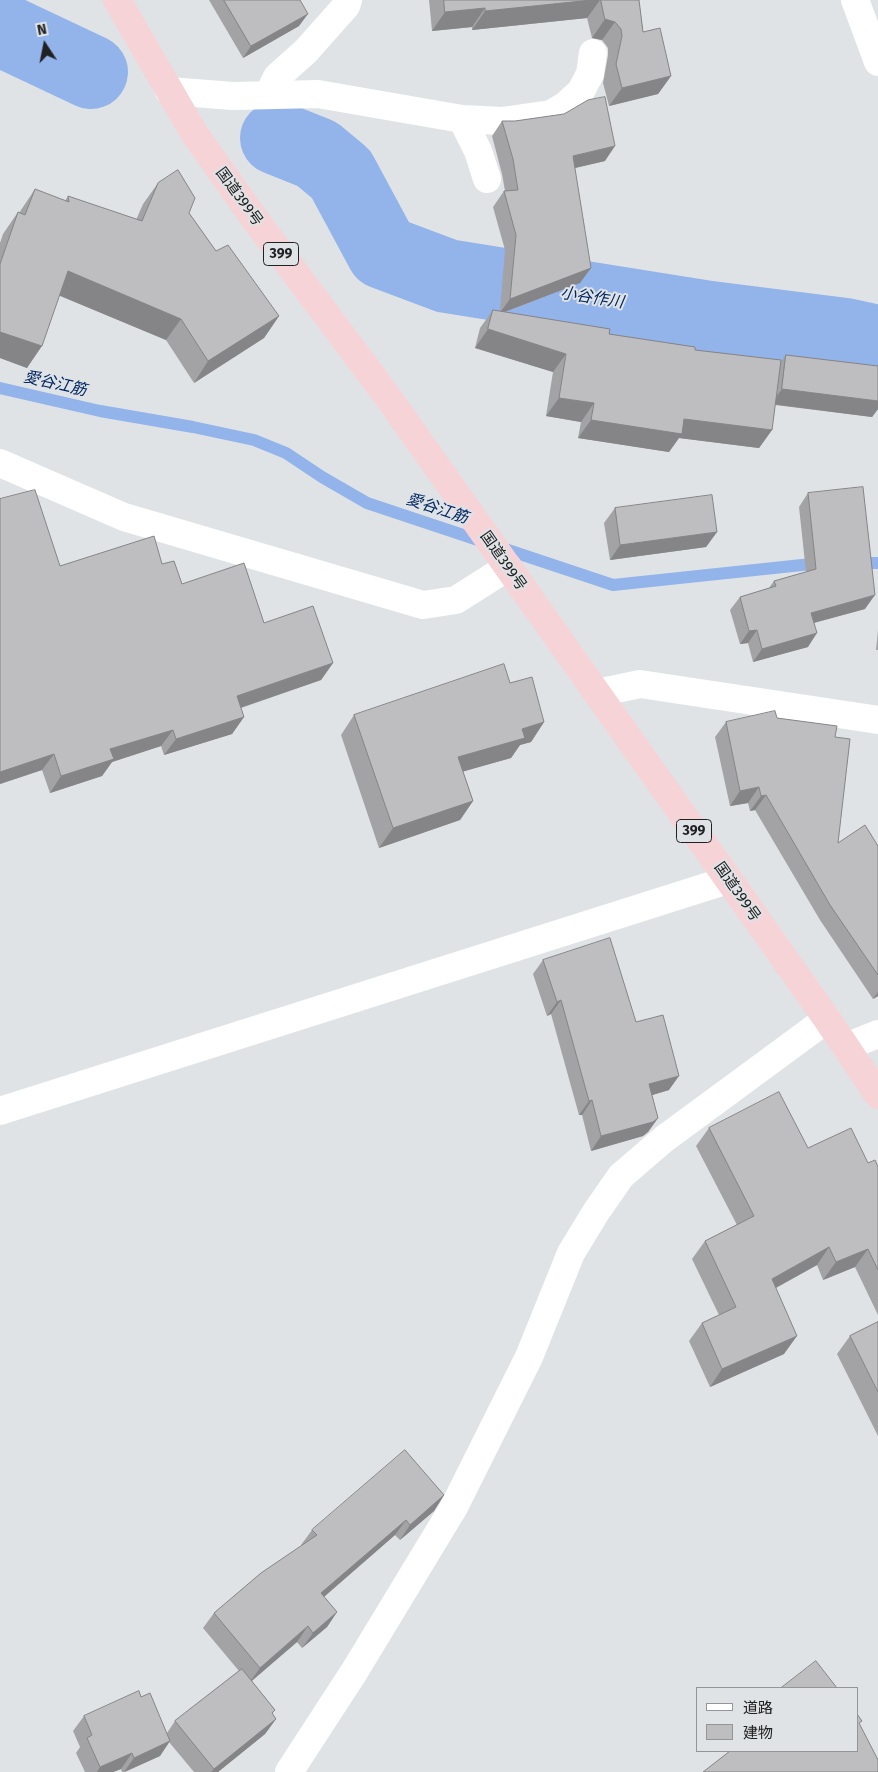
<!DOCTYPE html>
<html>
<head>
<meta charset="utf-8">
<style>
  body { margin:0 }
  #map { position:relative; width:878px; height:1772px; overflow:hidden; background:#e0e3e5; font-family:"Fira Sans","Noto Sans JP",sans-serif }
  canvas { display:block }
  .legend { position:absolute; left:696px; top:1687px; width:162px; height:65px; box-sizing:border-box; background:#e0e3e5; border:1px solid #939597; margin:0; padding:6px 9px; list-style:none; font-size:15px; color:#202122 }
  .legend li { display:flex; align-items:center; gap:10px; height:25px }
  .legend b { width:25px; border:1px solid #939597 }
  .north { position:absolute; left:20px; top:20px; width:50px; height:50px; -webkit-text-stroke:4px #e0e3e5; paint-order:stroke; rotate:349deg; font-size:14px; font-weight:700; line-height:20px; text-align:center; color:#202122 }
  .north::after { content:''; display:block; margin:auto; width:18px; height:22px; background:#202122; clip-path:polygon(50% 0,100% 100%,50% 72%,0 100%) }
</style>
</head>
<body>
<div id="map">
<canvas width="878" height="1772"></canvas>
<ul class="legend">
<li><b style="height:6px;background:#fff"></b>道路</li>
<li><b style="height:14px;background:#bebdc0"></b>建物</li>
</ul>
<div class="north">N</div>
</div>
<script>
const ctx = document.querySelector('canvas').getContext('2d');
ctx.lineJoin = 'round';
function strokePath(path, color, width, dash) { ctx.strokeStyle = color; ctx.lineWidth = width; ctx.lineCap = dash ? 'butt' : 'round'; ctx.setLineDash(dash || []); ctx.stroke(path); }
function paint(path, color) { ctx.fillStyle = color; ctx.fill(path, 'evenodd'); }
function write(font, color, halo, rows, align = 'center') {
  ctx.font = font + ' "Fira Sans","Noto Sans JP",sans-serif'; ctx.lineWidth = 4; ctx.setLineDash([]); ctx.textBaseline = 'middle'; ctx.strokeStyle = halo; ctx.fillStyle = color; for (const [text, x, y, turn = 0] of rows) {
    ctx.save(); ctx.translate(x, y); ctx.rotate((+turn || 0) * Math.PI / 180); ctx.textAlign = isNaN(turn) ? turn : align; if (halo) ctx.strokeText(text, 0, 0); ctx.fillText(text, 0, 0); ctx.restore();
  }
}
strokePath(new Path2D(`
  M0,388l100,23 93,16 61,13 32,13 36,24 45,26 246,82 208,-22
  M856,563h22`), '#92b4ea', 12);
strokePath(new Path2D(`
  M0,29l91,43
  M277,138l40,16 24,20 42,78 64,24 263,42 135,17 33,7`), '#92b4ea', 74);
strokePath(new Path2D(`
  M855,0l23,62
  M169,91l64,5 85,-2 144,25 40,2 49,-7 15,-9 15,-14 9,-17 3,-21
  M268,95l9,-18 29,-26 40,-45 2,-6
  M462,119l16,32 9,28
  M597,693l43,-9 238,36
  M846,1047l32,-13
  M0,1111l728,-231
  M289,1772l65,-100 100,-165 75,-150 42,-104 25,-41 25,-36 43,-37 163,-120`), '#fff', 28);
strokePath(new Path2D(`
  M0,463l124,54 299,88 33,-5 52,-33`), '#fff', 28);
strokePath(new Path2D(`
  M117,0l77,133 60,85 131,175 442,626 51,76`), '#f6d3d6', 28);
paint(new Path2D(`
  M209,0h91l-1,26 -56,32z
  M429,0h210l4,32 28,44 -13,18 -49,12 -6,-23 5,-28v-7l-6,-8 -10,-2 -5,-20 -115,12v-3l-40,4z
  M502,121l103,40 -30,7 5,115 -75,29 104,22 86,16 85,13 6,-8 92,11v43l-6,8 -97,-12 -3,25 -13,18 -80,-10 -10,14 -91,-14 3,-16 -35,-6 7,-44 -78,-24 5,-20 13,-18 7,1 5,-61 -12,-43 11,-16h1l-3,-17 -10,-38z
  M158,183l31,30 27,38 63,65 -15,22 -70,45 -28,-43 -107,-45 -32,73 -27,-10v-115l3,-9 15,-22 1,1 16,-24 30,12 3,-5 68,24 7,-16z
  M808,493l57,116 -51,14 -6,24 -55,15 -5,-19 -8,1 -10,-34 10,-13 29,-9 5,-7 32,-9 -7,-65z
  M0,499l60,67 102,-2 20,20 82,39 69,40 -12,17 -80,28 3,9 -12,17 -68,21 -3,-9 -49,16 -10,14 -52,17 -8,-23 -42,14z
  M615,508l102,24 -11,15 -96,13 -6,-37z
  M878,630v20h-2z
  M510,683l34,39 -13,20 -11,3 -9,13 -48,13 10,30 -13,19 -81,28 -38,-113 13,-20z
  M777,718l58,19 3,106 40,3v150l-5,3 -53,-79 -65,-110 -5,1 -2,-8 -18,3 -15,-69 11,-15z
  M543,960l93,62 33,68 -17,5 6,23 -10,14 -5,4 -52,15 -9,-36h-3l-28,-101 -4,2 -14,-42z
  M709,1128l99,20 60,15 10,4v148l-23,-48 -32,13 -6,-15 -41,23 8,66 -74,33 -21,-46 13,-18 17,-8 -27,-56 13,-18 32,-16 -41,-79z
  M878,1322v114l-41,-82 13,-18z
  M444,1495l-10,16 -34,29 -5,-5 -71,62 13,15 -10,15 -25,21 -5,-6 -45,39 23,29 -3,4 4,5 -11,15 -47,38h-24l-25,-30 -9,14 -35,16h-3l-1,-3 -8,3h-28l-9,-19 4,-6 -7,-16 11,-15 83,17 8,-12 64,-50 -36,-43 11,-15 88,-67 -1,-1 11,-15z`), '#a3a3a5');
paint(new Path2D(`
  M592,0h8l-13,18 -115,12 13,-19z
  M485,8l-13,19 -40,4 13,-19z
  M308,14l-9,12 -56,32 8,-12z
  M605,19l10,3 -13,18 -10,-2z
  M671,76l-13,18 -49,12 13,-18z
  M615,146l-10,15 -43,10 11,-15z
  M591,268l-11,15 -81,31 11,-15z
  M68,271l113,48 -15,21 -113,-47z
  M279,316l-15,22 -70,45 14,-22z
  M488,329l78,25 -13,18 -78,-24z
  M0,332l42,14 -15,22 -27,-10z
  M782,389l96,12v8l-6,8 -101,-13z
  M559,398l35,5 -13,19 -35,-6z
  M684,419l88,11 -13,18 -80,-10 -10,14 -91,-14 13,-18z
  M717,532l-11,15 -96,13 10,-15z
  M875,595l-10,14 -63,17 9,-13z
  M757,630l-9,13 -8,1 9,-13z
  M817,633l-9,14 -55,15 9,-13z
  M333,663l-12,17 -96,33 12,-17z
  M244,717l-12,17 -68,21 12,-16z
  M544,722l-13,20 -11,3 -9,13 -67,19 14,-20 64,-28z
  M173,730l-12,16 -49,16 -10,14 -52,17 11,-17 49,-27z
  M54,754l-12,16 -42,14v-12z
  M759,787l-11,16 -18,3 10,-15z
  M766,795l-11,15 -5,1 11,-15z
  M473,801l-13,19 -81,28 14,-20z
  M878,992v4l-5,3z
  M561,1000l-10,14 -4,2 10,-14z
  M679,1076l-10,14 -30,9 10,-15z
  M592,1100l-10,15h-3l10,-14z
  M658,1118l-10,14 -5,4 -52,15 10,-15z
  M829,1247l-12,18 -58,32 13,-18z
  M868,1249l-13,18 -32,13 13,-18z
  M797,1336l-13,18 -74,33 12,-18z
  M444,1495l-10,16 -34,29 10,-15z
  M406,1520l-11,15 -84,73 10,-15z
  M337,1612l-10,15 -25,21 11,-15z
  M308,1626l-11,16 -48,41 11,-15z
  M276,1719l-11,15 -47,38h-7l3,-3z
  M170,1741l-10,15 -36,16 10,-14z
  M132,1753l-11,16 -8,3h-16l3,-5z`), '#858486');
const building = new Path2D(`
  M224,0h76l8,14 -57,32z
  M444,0h148l-107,11v-3l-40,4z
  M601,0h38l4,32 17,-4 11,48 -49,12 -6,-24 6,-28 -1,-7 -6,-7 -10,-3z
  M605,97l10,49 -42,10 18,112 -81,31 6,-64 -12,-44 14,-1 -5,-31 -11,-38h13l49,-7 24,-14z
  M178,170l17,28 -6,15 27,38 12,-6 51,71 -71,45 -27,-42 -113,-48 -26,75 -42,-14v-68l18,-52 7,3 10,-26 34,13 -1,-6 74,25 16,-38z
  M493,310l117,19 -1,5 86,13v3l86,10 -9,70 -88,-11 -2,15 -91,-14 3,-17 -35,-5 7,-44 -78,-25z
  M786,355l92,11v35l-96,-12z
  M863,487l12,108 -64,18 6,20 -55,16 -5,-19 -8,1 -9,-34 36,-11 -2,-5 42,-12 -8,-76z
  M35,490l25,76 94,-30 8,28 12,-3 8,23 62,-21 20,60 49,-17 20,57 -96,33 7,21 -68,22 -3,-9 -63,19 4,10 -53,17 -7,-22 -54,18v-273z
  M712,495l5,37 -97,13 -5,-37z
  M504,664l6,19 22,-6 12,45 -22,7 3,9 -67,19 15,44 -80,27 -39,-113z
  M775,711l2,7 60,8 -2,11 15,2 -12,104 27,-18 13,21v129l-48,-70 -64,-110 -5,1 -2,-9 -19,4 -14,-69z
  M610,938l26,84 27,-7 16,61 -30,8 9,34 -5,4 -52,14 -9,-36 -3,1 -28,-101 -4,2 -14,-42z
  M779,1092l29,56 43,-20 17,35 7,-3 3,7v103l-10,-21 -32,13 -7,-15 -57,32 25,57 -75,33 -20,-46 34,-16 -31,-66 49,-25 -45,-88z
  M878,1322v70l-28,-56z
  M405,1450l39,45 -34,30 -4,-5 -85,73 16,19 -24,21 -5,-7 -48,42 -46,-55 47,-40 56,-38 -5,-5z
  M816,1661l21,27h-56z
  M242,1669l33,41 -3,3 4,6 -62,50 -39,-48z
  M139,1691l2,6 9,-4 20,48 -36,17 -2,-5 -32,14 -13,-29 5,-3 -8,-19z
  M857,1714l5,7 -3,2 19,37v12h-175l27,-21h127z`);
paint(building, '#bebdc0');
strokePath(building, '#858486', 1);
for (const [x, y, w] of [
  [281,254,35],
  [694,831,35]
]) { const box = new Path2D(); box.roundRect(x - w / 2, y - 11.5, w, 23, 4); ctx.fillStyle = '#e0e3e5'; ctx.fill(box); strokePath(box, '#202122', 1); }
write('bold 14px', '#202122', null, [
  ["399",281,254],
  ["399",694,831]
]);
write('15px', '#202122', '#e0e3e5', [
  ["国道399号",239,197,54],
  ["国道399号",503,561,55],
  ["国道399号",737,892,55]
]);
write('italic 16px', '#002764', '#e0e3e5', [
  ["小谷作川",592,298,9],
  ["愛谷江筋",55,384,13],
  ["愛谷江筋",437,509,18]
]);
</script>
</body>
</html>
